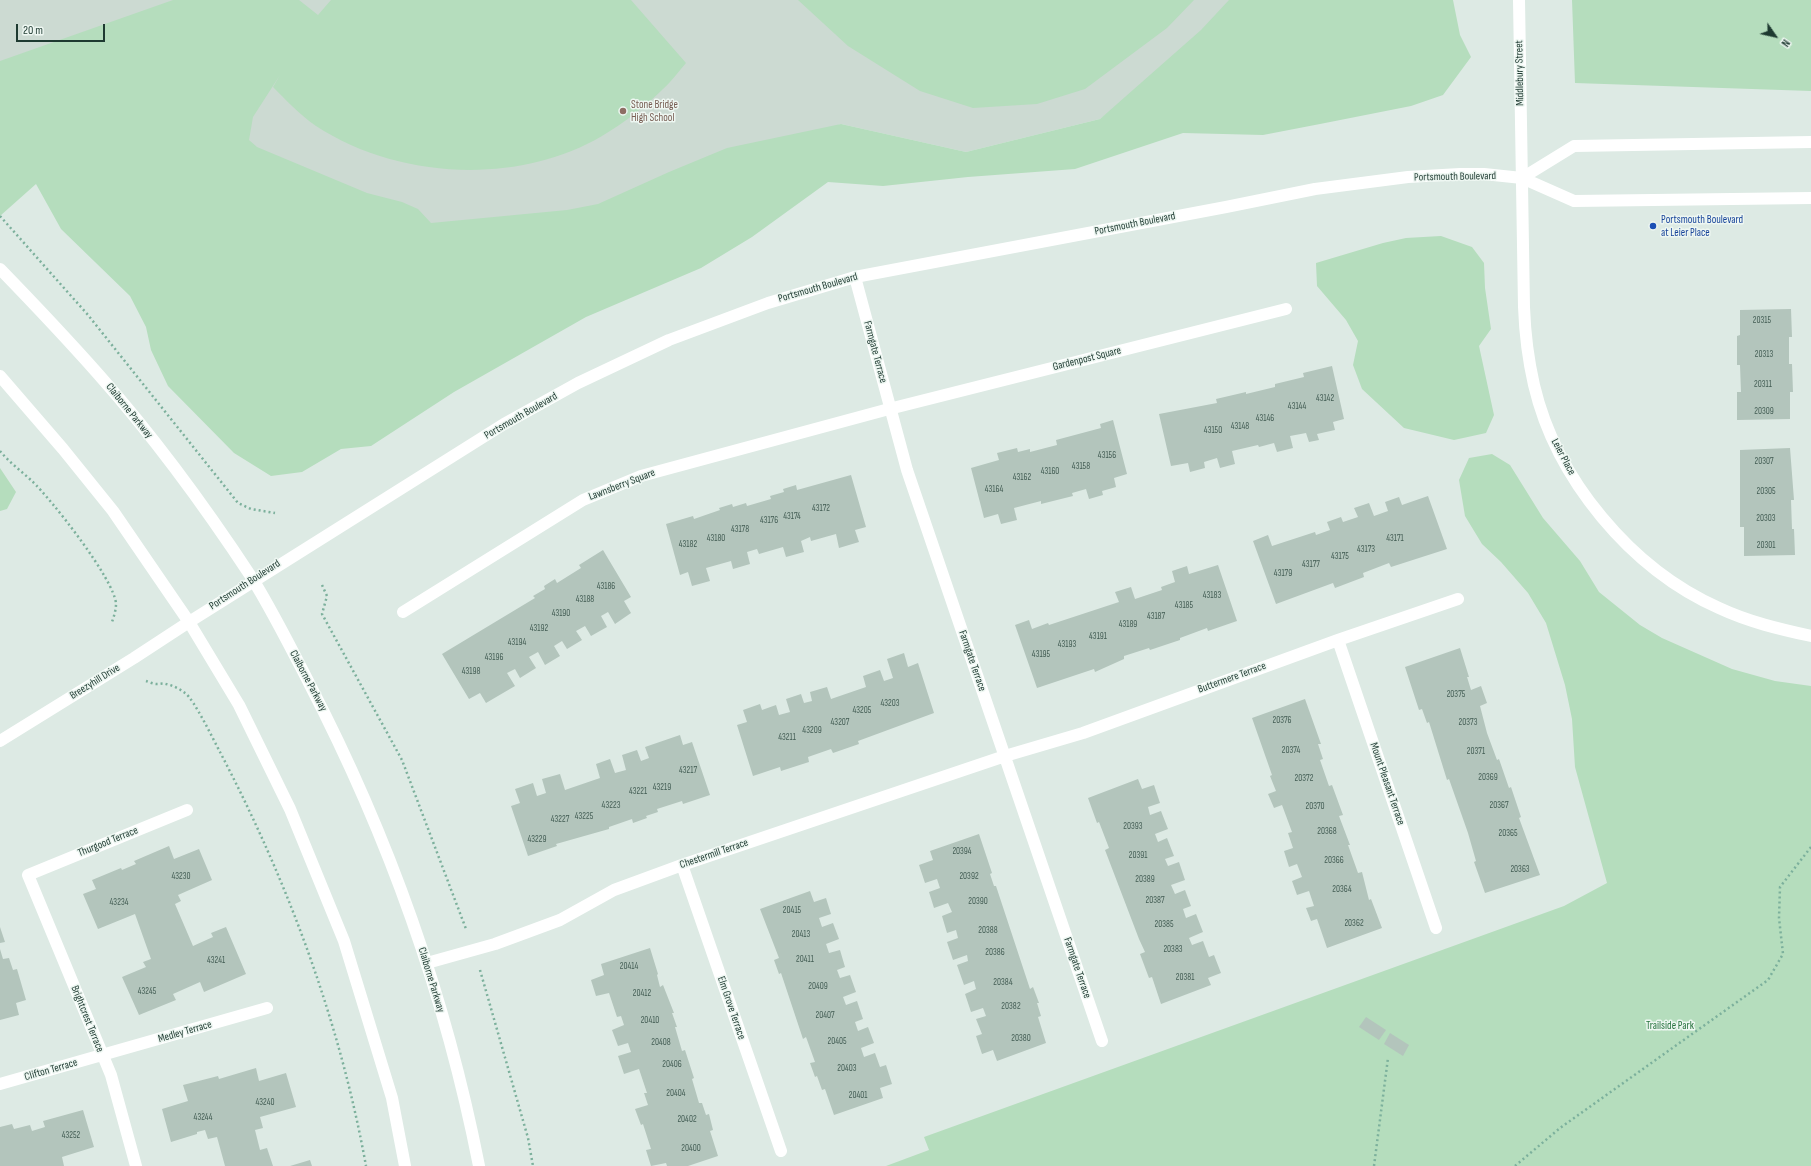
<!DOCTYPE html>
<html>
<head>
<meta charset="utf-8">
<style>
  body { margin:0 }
  #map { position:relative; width:1811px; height:1166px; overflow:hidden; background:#ddeae4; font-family:"Sofia Sans Condensed",sans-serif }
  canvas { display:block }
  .north { position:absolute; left:1755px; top:16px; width:40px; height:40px; -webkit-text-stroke:3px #eef7f2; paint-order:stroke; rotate:124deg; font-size:11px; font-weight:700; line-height:16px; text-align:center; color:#1e3a31 }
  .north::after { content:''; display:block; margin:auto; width:14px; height:18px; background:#1e3a31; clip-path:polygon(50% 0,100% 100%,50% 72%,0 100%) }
  .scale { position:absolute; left:16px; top:24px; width:89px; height:18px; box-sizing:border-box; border:2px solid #1e3a31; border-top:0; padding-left:5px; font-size:12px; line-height:14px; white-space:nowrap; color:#1e3a31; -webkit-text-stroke:3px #eef7f2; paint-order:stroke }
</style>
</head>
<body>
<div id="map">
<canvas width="1811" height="1166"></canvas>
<div class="north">N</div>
<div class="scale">20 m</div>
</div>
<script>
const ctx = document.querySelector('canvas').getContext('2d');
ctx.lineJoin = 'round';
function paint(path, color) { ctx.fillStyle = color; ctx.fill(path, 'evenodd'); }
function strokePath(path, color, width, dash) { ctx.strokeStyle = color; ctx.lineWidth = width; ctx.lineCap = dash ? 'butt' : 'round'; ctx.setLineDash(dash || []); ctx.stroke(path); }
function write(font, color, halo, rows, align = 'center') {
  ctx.font = font + ' "Sofia Sans Condensed",sans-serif'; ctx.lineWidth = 3; ctx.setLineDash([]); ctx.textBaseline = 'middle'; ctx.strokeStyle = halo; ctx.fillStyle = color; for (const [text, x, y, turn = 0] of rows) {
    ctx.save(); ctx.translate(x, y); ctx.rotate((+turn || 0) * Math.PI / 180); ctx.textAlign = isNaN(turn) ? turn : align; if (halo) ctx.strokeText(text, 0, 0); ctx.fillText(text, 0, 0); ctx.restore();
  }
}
paint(new Path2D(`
  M0,0h1266l-166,119 -134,33 -125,-28 -286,106 -152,3 -168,-66 -235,15z`), '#ccdad2');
paint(new Path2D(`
  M173,0h126l19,15 13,-15h300l55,63c-8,9 -15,19 -24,27 -17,17 -40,34 -60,46 -85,50 -205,43 -286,-10 -16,-11 -30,-26 -43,-39l7,-12 -27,42 -4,23 8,7 110,46 35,9 16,7 13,14 136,-13 31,-6 71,-32 58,-24 114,-24 125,28 134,-33 101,-89 28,-30h224l7,35 11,22 -28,38 -32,11 -91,18 -57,11 -80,-2 -108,36 -107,8 -85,9 -55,-4 -76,55 -51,31 -115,49 -132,75 -83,54 -30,3 -39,23 -31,4 -37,-23 -66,-67 -17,-36 -5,-23 -16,-31 -69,-67 -25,-45 -36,32v-155z
  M798,0h396l-27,28 -82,61 -48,15 -64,4 -53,-17 -72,-45z
  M1572,0h239v91l-236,-8z
  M1441,236l31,11 12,16 1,25 6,41 -12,17 15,69 -8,18 -32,7 -50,-12 -42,-39 -9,-24 5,-24 -12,-21 -29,-34 -1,-23 67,-20 23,-5z
  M1492,454l18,11 33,53 37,43 19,31 41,33 22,13 70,31 43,12 36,5v480h-925l43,-16 -5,-13 640,-231 43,-23 -32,-116 -3,-48 -7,-34 -19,-62 -18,-30 -27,-31 -19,-18 -17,-28 -6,-36 10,-22z
  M0,468l16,24 -9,17 -7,2z`), '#b5ddbd');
paint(new Path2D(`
  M1791,309l1,28h-3v27h3l1,28h-3v27l-53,1v-28h4l-1,-27h-3v-29l3,-1v-25z
  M1332,366l12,53 -11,3 2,8 -18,4 2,6 -10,2 -3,-9 -16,3 3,12 -16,4 -3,-9 -15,4 -1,-2 -26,6 3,13 -15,4 -3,-10 -13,4 1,6 -15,4 -2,-9 -17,3 -12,-52 58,-11 -1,-4 30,-7v2l29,-7v-3l29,-7 -1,-4z
  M1113,420l14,54 -13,4 2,9 -14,4 1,4 -14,4 -3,-10 -14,4 1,3 -32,8v-3l-27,7 3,12 -16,4 -3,-10 -14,4 -13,-50 28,-8 -2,-7 20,-5 1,4 12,-3v3l27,-7 -1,-5 45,-12 -1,-4z
  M1790,448l4,52h-3l1,29h2l1,26 -51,1v-29h-4v-77z
  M851,475l15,52 -11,3 4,12 -20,6 -3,-14 -25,7 -1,-4 -9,4 3,11 -18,5 -3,-10 -24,7 -2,-5 -10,3 3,12 -17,5 -2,-8 -25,7 4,13 -18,5 -4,-14 -8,3 -14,-51 27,-8 1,3 26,-9 -1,-2 13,-4 1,3 13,-4 1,3 24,-7 -1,-3 14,-4 -1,-3 13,-4 1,5z
  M1428,496l19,53 -56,18 -2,-4 -26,10 1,4 -29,11 -2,-5 -57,21 -23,-63 15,-6 4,11 43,-14 1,3 14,-5 -3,-8 14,-5 2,5 15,-5 -4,-9 15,-5 5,13 14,-5 -3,-9 14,-5 3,8z
  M603,550l28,47 -7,4 7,12 -16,11 -7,-12 -7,4 6,11 -16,9 -6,-10 -9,5 6,9 -15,9 -5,-8 -8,5 6,10 -15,9 -7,-13 -9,5 7,11 -16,10 -5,-9 -8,4 8,13 -29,17 -6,-10 -11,6 -27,-45 93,-56 -2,-2 12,-7 -1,-3 11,-7 2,4 24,-15 -2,-3z
  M1218,565l19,56 -29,10 -1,-3 -27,10v2l-30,10 -1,-2 -25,8v3l-29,13 -1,-3 -57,19 -22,-63 14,-5 3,9 16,-6 1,2 70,-23 -4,-10 16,-5 4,12 27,-9 -1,-3 14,-5 -3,-11 15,-5 2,8z
  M1460,648l9,29h-2l4,13 10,-4 6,17 -7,3 7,27 10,27 2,-1 10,29 2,-1 10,30 -2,1 21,57 -55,18 -11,-31 2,-1 -8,-28 -19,-54 -2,1 -18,-58 -2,1 -5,-14 -3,1 -14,-43z
  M904,653l4,14 10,-4 16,50 -76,28 1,3 -26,9 -2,-4 -23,8 1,5 -28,9 -1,-4 -27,9 -16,-51 10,-3 -4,-12 17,-6 2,6 14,-5 3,10 11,-3 -4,-13 15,-5 3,9 8,-2 -2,-9 17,-5 4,12 35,-12 -3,-11 17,-6 4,11 9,-3 -6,-19z
  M1305,699l16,45h-3l5,15 -3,1 9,26 3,-1 11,30 -4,1 11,29h-2l10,28 4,-1 7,28 2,-1 11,29 -55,20 -10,-29 -6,2 -5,-13 8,-2 -5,-15 -12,4 -5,-14 10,-4 -5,-13 -8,3 -5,-16 9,-3 -5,-15 4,-1 -10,-27 -8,3 -6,-14 8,-3 -6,-15 2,-1 -20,-57z
  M680,735l3,10 9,-3 18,53 -27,9 -1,-3 -25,8 1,3 -12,4 1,2 -14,5 -1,-4 -23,8v2l-53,15 1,2 -29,10 -17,-50 9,-3 -5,-14 18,-6 4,13 9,-3 -4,-14 18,-5 5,16 35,-12 -4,-14 14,-5 5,14 11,-3 -4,-15 15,-5 4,11 8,-3 -4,-11z
  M1138,779l4,10 12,-4 6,18 -12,4 2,8 11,-4 7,18 -13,5 3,8 9,-4 7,18 -9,3 3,7 11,-4 6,18 -14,5 4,9 10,-4 6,16 -8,3 3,9 10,-4 7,18 -14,6 3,7 11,-4 6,16 5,-2 7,18 -13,5 3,7 -50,19 -9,-27 -3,1 -9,-24 5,-2 -6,-13 -34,-89 4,-2 -10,-26 -2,1 -9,-25z
  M979,834l13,39 -2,1 4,12h2l34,103 3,-2 6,16h-2l4,13 -3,1 8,26 -49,18 -4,-11 -11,4 -6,-18 6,-2 -6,-15 10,-3 -3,-8 -12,4 -6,-18 11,-5 -2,-8 -10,4 -7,-20 11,-4 -1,-6 -14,5 -6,-18 11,-4 -2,-8 -9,3 -5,-17 10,-4 -4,-9 -14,5 -5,-16 11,-4 -3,-9 -12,4 -6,-18 14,-5 -3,-9z
  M169,846l5,13 25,-10 13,31 -34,15 3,6 -6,3 18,42 20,-9 -2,-4 15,-6 20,47 -42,18 -4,-10 -27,12 3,6 -37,15 -17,-38 24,-10 -3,-5 8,-3 -16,-45 -37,15 -15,-35 13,-5 -4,-9 29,-12 1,2 14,-6 -2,-3z
  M810,891l4,11 12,-4 5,16 -12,4 3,9 11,-4 6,16 -13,5 3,9 11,-3 5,17 -8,3 3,8 10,-3 6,17 -13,5 3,8 11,-4 6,18 -8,3 3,9 10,-4 6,16 -13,5 3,9 11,-4 5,14 6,-2 6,19 -12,4 3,10 -49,17 -9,-26 -3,1 -5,-14 -2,1 -5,-14 5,-1 -9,-25 -3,2 -22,-66 -2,1 -5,-14 5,-2 -19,-49z
  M0,927l5,15 -5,1z
  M650,948l8,26 -1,1 3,12 3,-2 11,28h-2l5,14h-2l7,24 3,-1 9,28 -2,1 7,24h3l4,12 3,-1 4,16 -3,1 8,25 -30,10h-21l-1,-3 -15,3 -5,-16 5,-1 -8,-25 -2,1 -6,-16 13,-4 -4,-12h3l-8,-24 -15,5 -6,-18 13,-4 -3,-9 -10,3 -6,-16 12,-5 -3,-9 -4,1 -8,-24 -13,3 -5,-16 13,-5 -3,-11z
  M0,949l3,10 6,-1 4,12 4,-1 9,31 -10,3 3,12 -19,5z
  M1366,1017l20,13 -7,10 -20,-13z
  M1390,1033l19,12 -6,11 -19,-12z
  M256,1068l3,13 27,-8 10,34 -36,10 3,11 -8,2 5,20 7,-2 6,18h-48l-8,-29 -9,2 -3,-9 -8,2v2l-26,8 -9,-33 26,-8 -5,-16 35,-9 1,3z
  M83,1110l11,37 -32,10 2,9h-64v-39l12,-3 2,5 16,-4 2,6 13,-4 -2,-6z
  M310,1160l2,6h-22z`), '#b3c5bc');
strokePath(new Path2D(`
  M0,216l88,99 150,188 13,6 24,4
  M0,451c9,11 21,20 32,30 19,18 83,99 84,123 0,6 -2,12 -4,18
  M322,585l5,11 -5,18 80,146 64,169
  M146,681c3,1 7,3 11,3 3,0 6,-1 9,0 6,1 14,5 19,9 9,6 29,48 35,59 68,130 120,270 146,414
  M480,970l48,168 5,28
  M1374,1166l14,-108
  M1515,1166l45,-38 208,-148 15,-26 -4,-36 1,-31 31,-40`), '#7cb09c', 2.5, [2, 3]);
strokePath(new Path2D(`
  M1519,0l5,307c1,27 4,52 10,78 22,94 97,184 185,223 30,14 60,21 92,28
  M855,277l52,193 195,571
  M403,612l180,-112 58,-24 248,-67 397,-100
  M1338,640l98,288
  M0,741l134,-83 55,-36
  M682,865l99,286
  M427,963l68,-19 65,-24 54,-30 68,-25 323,-109 78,-23 255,-93 120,-41
  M0,1084l267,-76
  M136,1166l-25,-91 -83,-200 159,-65`), '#fff', 12);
strokePath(new Path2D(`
  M1522,178l52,-32 237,-4
  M0,269c34,35 67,70 99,106 56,63 107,133 153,203 21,34 39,70 57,105 79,152 137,315 170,483
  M0,376l63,73 50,62 76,111 50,83 51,104 54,132 48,157 13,68
  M189,622l315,-198 74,-41 91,-43 99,-37 87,-26 371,-70 89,-18 93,-12 52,-3h24l38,4 52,23 237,-3`), '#fff', 12);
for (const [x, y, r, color] of [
  [623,111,4,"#8d6e63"],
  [1653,226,4,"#1a4fb4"]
]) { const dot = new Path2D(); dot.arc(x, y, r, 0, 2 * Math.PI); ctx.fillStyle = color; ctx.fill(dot); strokePath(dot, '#eef7f2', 1.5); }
write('9px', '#435d54', null, [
  ["20315",1762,321],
  ["20313",1764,355],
  ["20311",1763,385],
  ["43142",1325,399],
  ["43144",1297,407],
  ["20309",1764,412],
  ["43146",1265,419],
  ["43148",1240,427],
  ["43150",1213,431],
  ["43156",1107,456],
  ["20307",1764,462],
  ["43158",1081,467],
  ["43160",1050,472],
  ["43162",1022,478],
  ["43164",994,490],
  ["20305",1766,492],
  ["43172",821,509],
  ["43174",792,517],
  ["20303",1766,519],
  ["43176",769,521],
  ["43178",740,530],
  ["43180",716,539],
  ["43171",1395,539],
  ["43182",688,545],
  ["20301",1766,546],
  ["43173",1366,550],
  ["43175",1340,557],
  ["43177",1311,565],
  ["43179",1283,574],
  ["43186",606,587],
  ["43183",1212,596],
  ["43188",585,600],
  ["43185",1184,606],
  ["43190",561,614],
  ["43187",1156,617],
  ["43189",1128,625],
  ["43192",539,629],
  ["43191",1098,637],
  ["43194",517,643],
  ["43193",1067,645],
  ["43195",1041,655],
  ["43196",494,658],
  ["43198",471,672],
  ["20375",1456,695],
  ["43203",890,704],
  ["43205",862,711],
  ["20376",1282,721],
  ["43207",840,723],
  ["20373",1468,723],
  ["43209",812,731],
  ["43211",787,738],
  ["20374",1291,751],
  ["20371",1476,752],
  ["43217",688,771],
  ["20369",1488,778],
  ["20372",1304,779],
  ["43219",662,788],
  ["43221",638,792],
  ["43223",611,806],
  ["20367",1499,806],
  ["20370",1315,807],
  ["43225",584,817],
  ["43227",560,820],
  ["20393",1133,827],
  ["20368",1327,832],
  ["20365",1508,834],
  ["43229",537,840],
  ["20394",962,852],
  ["20391",1138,856],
  ["20366",1334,861],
  ["20363",1520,870],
  ["43230",181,877],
  ["20392",969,877],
  ["20389",1145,880],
  ["20364",1342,890],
  ["20387",1155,901],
  ["20390",978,902],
  ["43234",119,903],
  ["20415",792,911],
  ["20362",1354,924],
  ["20385",1164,925],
  ["20388",988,931],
  ["20413",801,935],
  ["20383",1173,950],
  ["20386",995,953],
  ["20411",805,960],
  ["43241",216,961],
  ["20414",629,967],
  ["20381",1185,978],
  ["20384",1003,983],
  ["20409",818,987],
  ["43245",147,992],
  ["20412",642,994],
  ["20382",1011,1007],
  ["20407",825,1016],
  ["20410",650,1021],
  ["20380",1021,1039],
  ["20405",837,1042],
  ["20408",661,1043],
  ["20406",672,1065],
  ["20403",847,1069],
  ["20404",676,1094],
  ["20401",858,1096],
  ["43240",265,1103],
  ["43244",203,1118],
  ["20402",687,1120],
  ["43252",71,1136],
  ["20400",691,1149]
]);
write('11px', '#1e3a31', '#eef7f2', [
  ["Middlebury Street",1520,73,-91],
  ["Portsmouth Boulevard",1455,177,-1],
  ["Portsmouth Boulevard",1135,224,-11],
  ["Portsmouth Boulevard",818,288,-16],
  ["Farmgate Terrace",875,352,75],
  ["Gardenpost Square",1087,359,-14],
  ["Claiborne Parkway",129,411,51],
  ["Portsmouth Boulevard",521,416,-30],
  ["Leier Place",1563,457,62],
  ["Lawnsberry Square",622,485,-21],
  ["Portsmouth Boulevard",245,585,-33],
  ["Farmgate Terrace",972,661,71],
  ["Buttermere Terrace",1232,678,-20],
  ["Claiborne Parkway",308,681,62],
  ["Breezyhill Drive",95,682,-32],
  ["Mount Pleasant Terrace",1387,784,71],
  ["Thurgood Terrace",108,842,-22],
  ["Chestermill Terrace",714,854,-19],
  ["Farmgate Terrace",1077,968,71],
  ["Claiborne Parkway",431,980,73],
  ["Elm Grove Terrace",731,1008,71],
  ["Brightcrest Terrace",87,1019,68],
  ["Medley Terrace",185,1032,-16],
  ["Clifton Terrace",51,1070,-16]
]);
write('11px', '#785e54', '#eef7f2', [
  ["Stone Bridge",631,105],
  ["High School",631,118]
], 'left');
write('11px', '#164399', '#eef7f2', [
  ["Portsmouth Boulevard",1661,220],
  ["at Leier Place",1661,233]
], 'left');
write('11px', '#27733e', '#eef7f2', [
  ["Trailside Park",1670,1026]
]);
</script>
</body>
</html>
